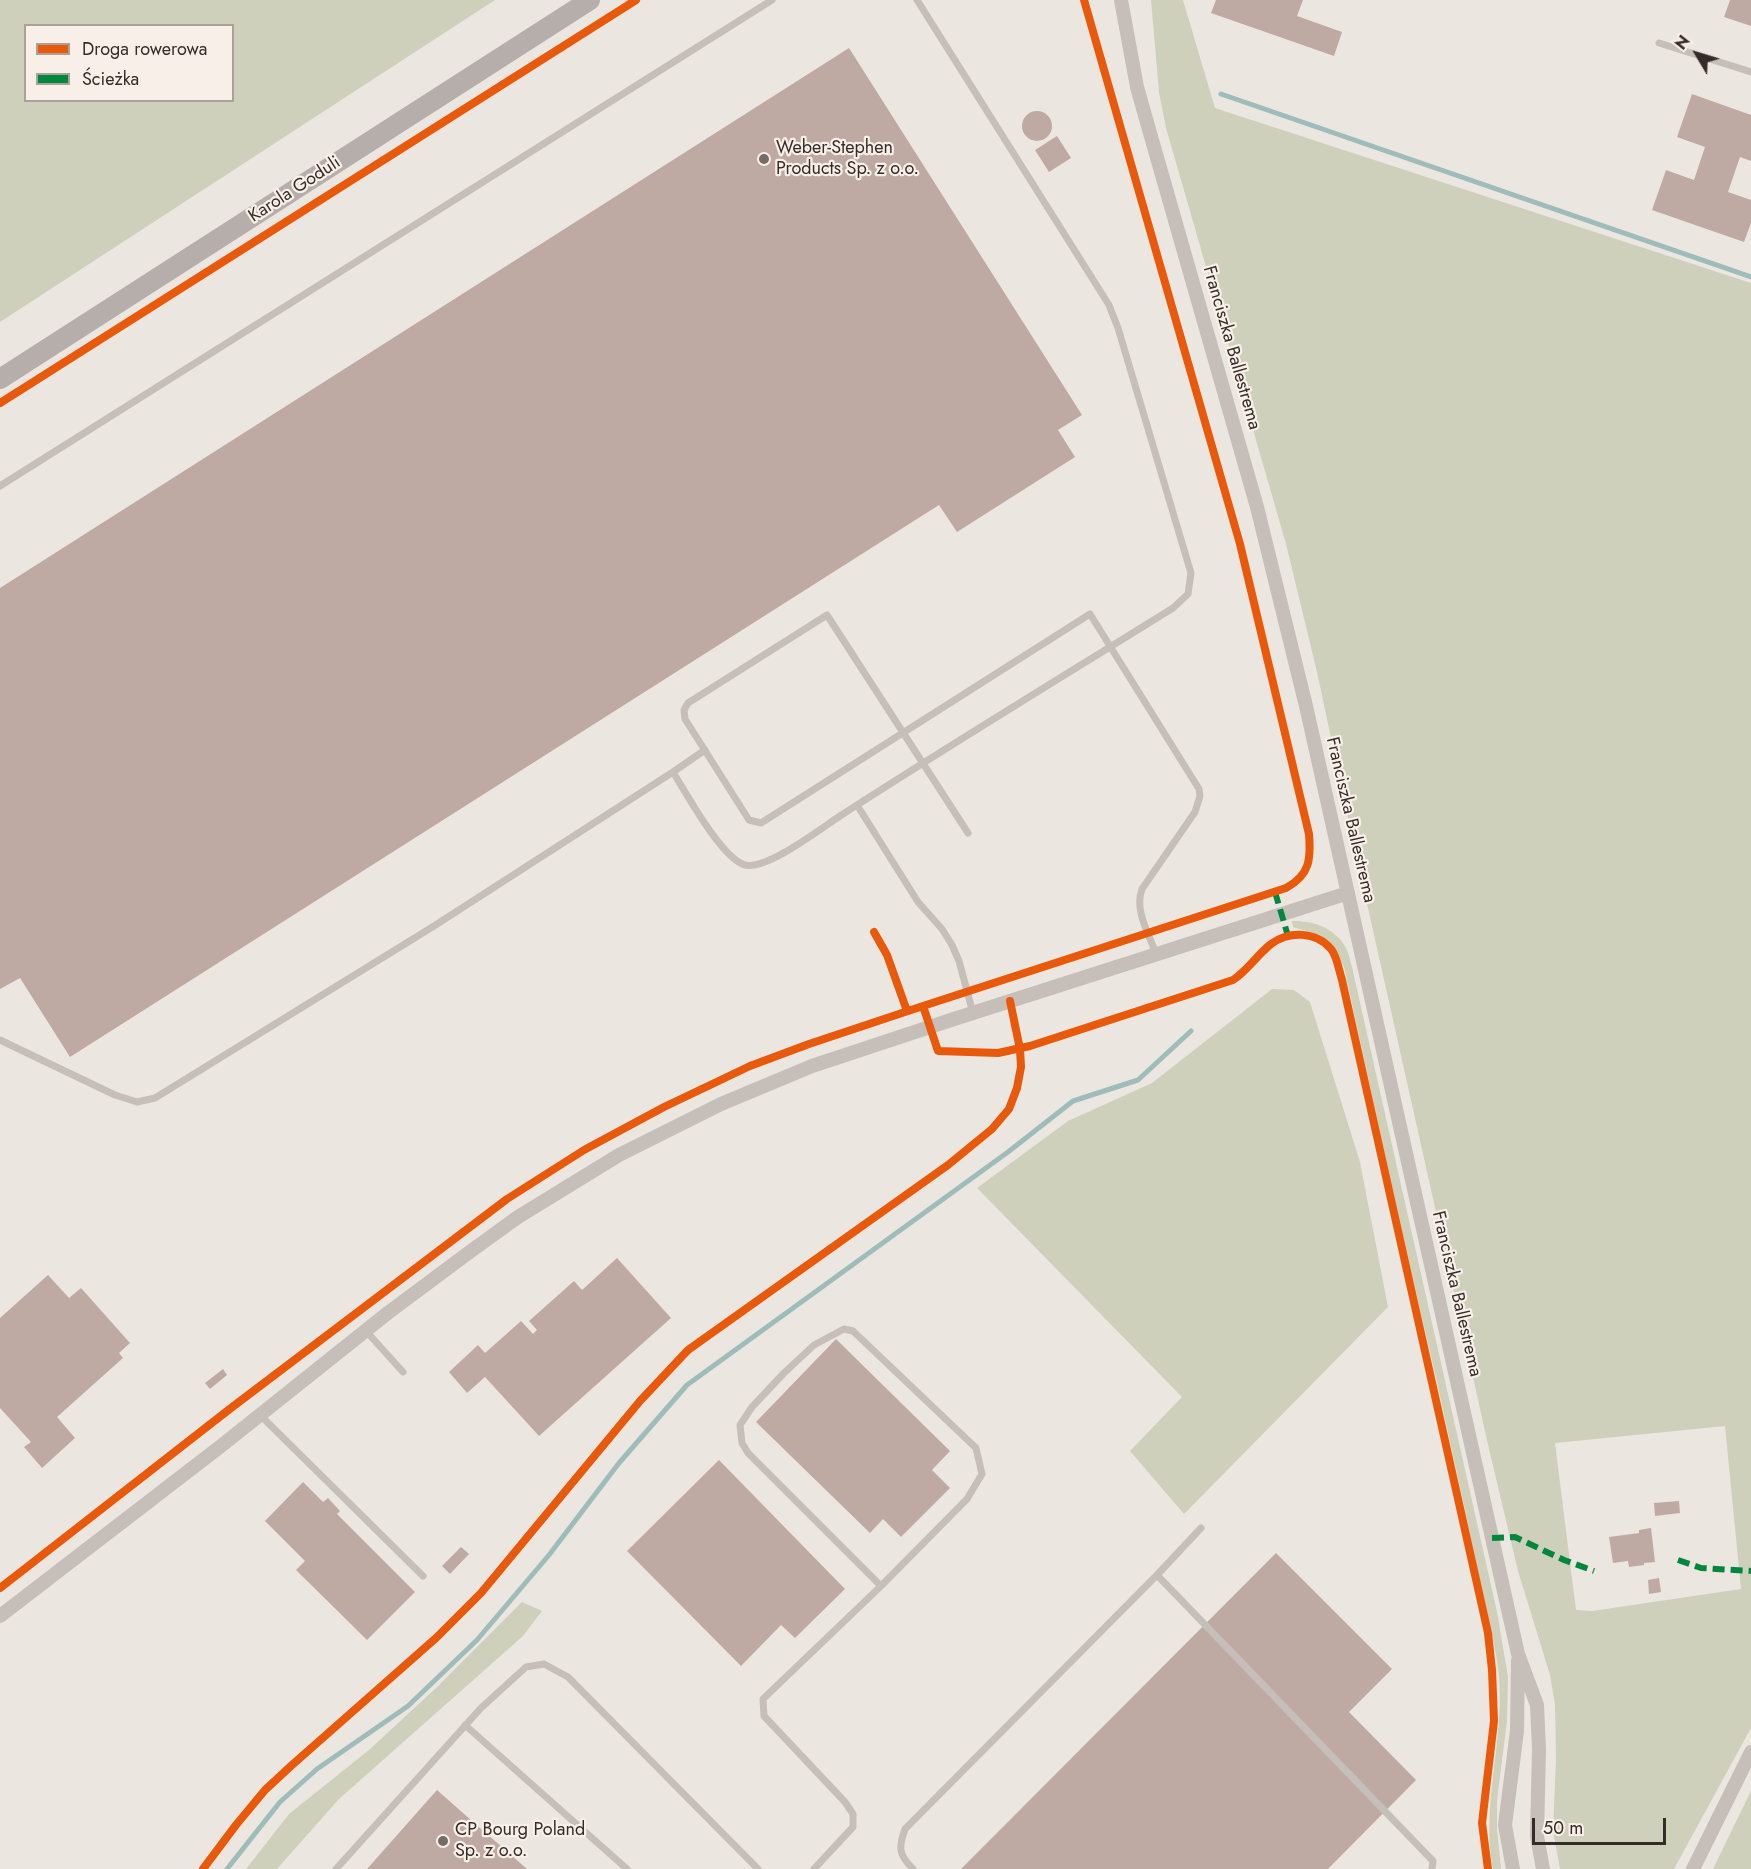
<!DOCTYPE html>
<html>
<head>
<meta charset="utf-8">
<style>
  body { margin:0 }
  #map { position:relative; width:1751px; height:1869px; overflow:hidden; background:#ece6e0; font-family:Jost,sans-serif }
  canvas { display:block }
  .legend { position:absolute; left:24px; top:24px; width:210px; height:78px; box-sizing:border-box; background:#f8f0e8; border:2px solid #aaa19b; margin:0; padding:8px 10px; list-style:none; font-size:18px; color:#352b28 }
  .legend li { display:flex; align-items:center; gap:12px; height:30px }
  .legend b { width:30px; border:2px solid #aaa19b }
  .north { position:absolute; left:1667px; top:24px; width:60px; height:60px; -webkit-text-stroke:4px #f8f0e8; paint-order:stroke; rotate:308deg; font-size:16px; font-weight:700; line-height:24px; text-align:center; color:#352b28 }
  .north::after { content:''; display:block; margin:auto; width:21px; height:27px; background:#352b28; clip-path:polygon(50% 0,100% 100%,50% 72%,0 100%) }
  .scale { position:absolute; left:1532px; top:1818px; width:134px; height:27px; box-sizing:border-box; border:3px solid #352b28; border-top:0; padding-left:8px; font-size:18px; line-height:21px; white-space:nowrap; color:#352b28; -webkit-text-stroke:4px #f8f0e8; paint-order:stroke }
</style>
</head>
<body>
<div id="map">
<canvas width="1751" height="1869"></canvas>
<ul class="legend">
<li><b style="height:8px;background:#e8590c"></b>Droga rowerowa</li>
<li><b style="height:8px;background:#00873e"></b>Ścieżka</li>
</ul>
<div class="north">N</div>
<div class="scale">50 m</div>
</div>
<script>
const ctx = document.querySelector('canvas').getContext('2d');
ctx.lineJoin = 'round';
function paint(path, color) { ctx.fillStyle = color; ctx.fill(path, 'evenodd'); }
function strokePath(path, color, width, dash) { ctx.strokeStyle = color; ctx.lineWidth = width; ctx.lineCap = dash ? 'butt' : 'round'; ctx.setLineDash(dash || []); ctx.stroke(path); }
function write(font, color, halo, rows, align = 'center') {
  ctx.font = font + ' Jost,sans-serif'; ctx.lineWidth = 4.5; ctx.setLineDash([]); ctx.textBaseline = 'middle'; ctx.strokeStyle = halo; ctx.fillStyle = color; for (const [text, x, y, turn = 0] of rows) {
    ctx.save(); ctx.translate(x, y); ctx.rotate((+turn || 0) * Math.PI / 180); ctx.textAlign = isNaN(turn) ? turn : align; if (halo) ctx.strokeText(text, 0, 0); ctx.fillText(text, 0, 0); ctx.restore();
  }
}
paint(new Path2D(`
  M0,0h495l-495,322zM26,26h206v74h-206z
  M1151,0h32l32,108 536,175v1445l-77,141h-114l-7,-38 3,-72 -1,-54 -5,-30 -32,-104 -29,-122 -138,-617 -34,-160 -31,-128 -120,-416 -7,-36zM1725,1426l16,163 -149,22 -16,-1 -21,-167z
  M1292,921c20,-1 44,7 54,27 3,6 4,13 6,19l145,645 11,65 -1,44 -10,79v28l4,41h-8c-13,-67 14,-134 5,-202 -5,-34 -14,-66 -21,-100 -13,-64 -28,-129 -42,-194 -32,-135 -61,-270 -91,-406l-12,-22 -12,-10 -27,-8z
  M1272,989l22,1 16,12 50,160 28,145 -204,207 -54,-63 52,-54 -205,-209 91,-67 84,-38z
  M522,1602l20,9 -19,25 -184,163 -62,70h-31l43,-55 80,-64 67,-62z
  M1751,1791v78h-38l36,-74z`), '#ced0bb');
strokePath(new Path2D(`
  M1221,94l530,183
  M227,1869l53,-67 37,-33 91,-63 69,-66 72,-85 70,-92 68,-78 321,-233 65,-51 65,-21 53,-49`), '#9ebdba', 5);
paint(new Path2D(`
  M1216,0h87l-6,16 45,16 -8,24 -123,-43z
  M1730,0h21v26l-27,-9z
  M849,48l233,367 -24,15 17,27 -118,75 -18,-27 -869,552 -50,-79 -20,11v-401z
  M1692,94l59,21v46l-11,-4 -12,35 23,8v23l-7,19 -92,-32 14,-40 28,10 11,-33 -28,-10z
  M1022 126a15 15 0 1 1 30 0a15 15 0 1 1-30 0Z
  M1057,136l14,22 -22,14 -14,-22z
  M617,1258l54,60 -132,118 -54,-59 -18,16 -18,-21 29,-27 7,8 36,-32 12,13 4,-4 -8,-9 45,-40 8,9z
  M48,1275l21,23 12,-10 49,55 -11,10 4,5 -66,59 18,21 -33,30 -18,-21 7,-5 -31,-34v-90z
  M836,1339l114,112 -18,19 18,18 -49,49 -18,-18 -13,14 -114,-111z
  M223,1369l4,6 -17,14 -5,-6z
  M719,1460l126,129 -50,49 -14,-13 -40,41 -114,-115z
  M303,1482l20,20 5,-4 12,13 -3,3 78,78 -48,48 -71,-70 9,-9 -40,-40z
  M1679,1501l1,12 -25,3 -1,-13z
  M1651,1528l4,34 -11,1v2l-15,2 -1,-6 -15,2 -4,-26 30,-4v-3z
  M461,1547l8,7 -19,20 -8,-8z
  M1276,1553l116,116 -43,43 67,68 -88,89h-367z
  M1659,1578l2,14 -12,2 -1,-14z
  M437,1790l26,23 64,56h-160z`), '#beaaa3');
strokePath(new Path2D(`
  M1659,43l92,29
  M0,486l772,-486
  M673,772l32,-22
  M857,805l61,97 24,27 10,16 7,16 14,52
  M968,833c-47,-72 -94,-145 -141,-218l-139,88 -4,7 1,9 64,101 12,3 329,-209 109,175 1,7 -5,16 -53,77c-8,21 7,45 14,65
  M0,1040l115,55 22,7 18,-4 279,-172 239,-154c13,21 49,87 72,93 22,5 75,-36 95,-49 110,-71 222,-139 333,-208l15,-14 3,-21 -73,-245 -9,-23 -192,-305
  M366,1331l37,41
  M260,1415l163,161
  M1201,1528l-44,47 276,286 -1,8
  M465,1725l162,144
  M203,1869l33,-44 29,-35 27,-25 144,-127 45,-45 159,-192 48,-51 260,-185 44,-36 17,-20 8,-21 4,-21 -1,-18 -10,-48
  M336,1869l145,-161 45,-41 18,-3 24,13 190,192
  M814,1869l39,-42v-13l-8,-12 -81,-86 -1,-17 118,-113 86,-87 15,-25 -6,-26 -123,-117 -9,-2 -30,16 -30,28 -32,34 -12,18 2,18 6,10 133,133
  M913,1869c-14,-14 -15,-21 -8,-40l252,-254`), '#c5beb9', 7);
strokePath(new Path2D(`
  M1121,0l16,87 9,32 111,388 49,199 212,948 19,51 2,44 -2,87 6,33
  M0,1616l221,-170 168,-134 82,-61 47,-34 101,-62 102,-51 91,-38 142,-47 394,-126
  M1513,1869l-8,-44 12,-94 1,-71
  M1693,1869l58,-117`), '#c5beb9', 14);
strokePath(new Path2D(`
  M0,379l590,-379`), '#b6aeaa', 20);
strokePath(new Path2D(`
  M1275,892l13,44
  M1492,1538l23,-1 49,23 30,11
  M1678,1560l23,8 50,3`), '#00873e', 6, [12, 6]);
strokePath(new Path2D(`
  M0,403l636,-403
  M874,932l13,23 20,56
  M923,1006l15,45 60,2 32,-7 203,-66c15,-10 24,-25 38,-36 18,-13 45,-13 60,5 6,7 8,22 11,31l146,653 4,37 2,51 -12,102 6,46
  M0,1588l231,-180 276,-209 77,-49 80,-43 86,-41 59,-22 114,-38 363,-118c24,-13 25,-29 23,-54l-69,-290 -156,-544
  M203,1869l33,-44 29,-35 27,-25 144,-127 45,-45 159,-192 48,-51 260,-185 44,-36 17,-20 8,-21 4,-21 -1,-18 -10,-48`), '#e8590c', 8);
for (const [x, y, r, color] of [
  [764,159,6,"#756c68"],
  [443,1841,6,"#756c68"]
]) { const dot = new Path2D(); dot.arc(x, y, r, 0, 2 * Math.PI); ctx.fillStyle = color; ctx.fill(dot); strokePath(dot, '#f8f0e8', 2); }
write('18px', '#352b28', '#f8f0e8', [
  ["Weber-Stephen",776,149],
  ["Products Sp. z o.o.",776,170],
  ["CP Bourg Poland",455,1831],
  ["Sp. z o.o.",455,1852]
], 'left');
write('18px', '#352b28', '#f8f0e8', [
  ["Karola Goduli",295,190,-33],
  ["Franciszka Ballestrema",1231,348,74],
  ["Franciszka Ballestrema",1350,820,77],
  ["Franciszka Ballestrema",1456,1294,77]
]);
</script>
</body>
</html>
